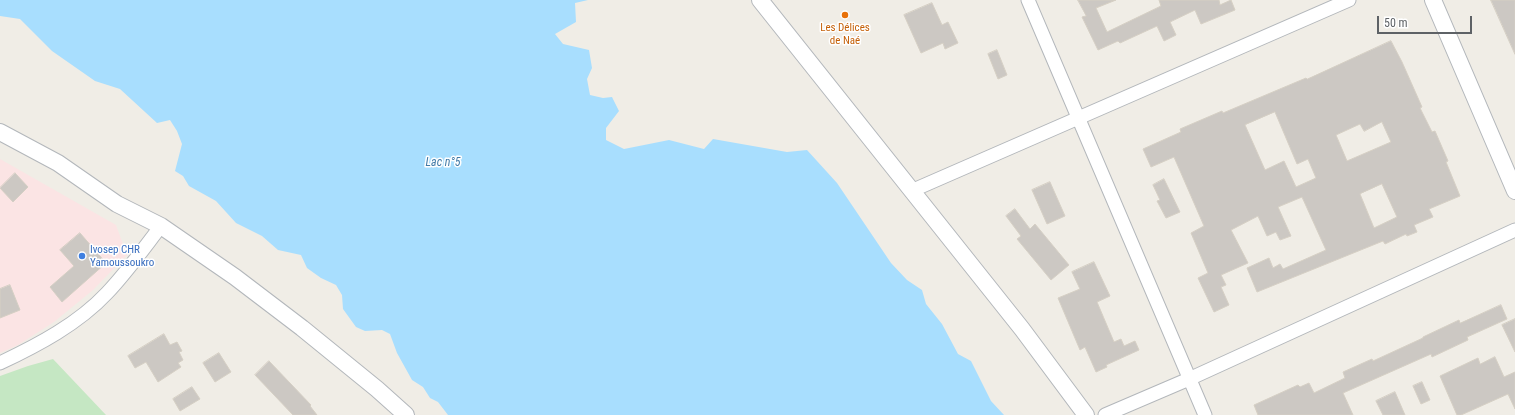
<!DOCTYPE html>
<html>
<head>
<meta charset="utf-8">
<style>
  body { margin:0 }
  #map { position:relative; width:1515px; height:415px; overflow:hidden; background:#f0ede6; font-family:"Roboto Condensed",sans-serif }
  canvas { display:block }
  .scale { position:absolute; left:1377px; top:16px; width:95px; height:18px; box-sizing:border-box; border:2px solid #5e6266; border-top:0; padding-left:5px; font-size:12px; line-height:14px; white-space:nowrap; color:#5e6266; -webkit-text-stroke:3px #fff; paint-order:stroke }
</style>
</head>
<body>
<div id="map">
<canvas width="1515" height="415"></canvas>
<div class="scale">50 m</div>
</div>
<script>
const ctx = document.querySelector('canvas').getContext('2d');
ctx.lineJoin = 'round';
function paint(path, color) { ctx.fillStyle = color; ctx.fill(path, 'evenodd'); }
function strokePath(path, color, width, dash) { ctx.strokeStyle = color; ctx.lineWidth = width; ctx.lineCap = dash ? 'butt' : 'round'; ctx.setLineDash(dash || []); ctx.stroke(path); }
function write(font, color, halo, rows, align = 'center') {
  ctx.font = font + ' "Roboto Condensed",sans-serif'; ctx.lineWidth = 3; ctx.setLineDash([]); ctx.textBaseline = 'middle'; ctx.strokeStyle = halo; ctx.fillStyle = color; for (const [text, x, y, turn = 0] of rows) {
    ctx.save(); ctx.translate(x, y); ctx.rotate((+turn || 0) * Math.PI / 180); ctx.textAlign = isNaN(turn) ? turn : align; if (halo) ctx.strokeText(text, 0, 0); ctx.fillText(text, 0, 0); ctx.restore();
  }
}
paint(new Path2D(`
  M0,159l116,66 11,30 -34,35 -39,32 -36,23 -18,8z`), '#fbe4e4');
paint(new Path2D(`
  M53,359l53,56h-106v-39l28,-10z`), '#c5e7c3');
paint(new Path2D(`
  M0,0h588l-13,3 1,19 -21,12 8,10 26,6 3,18 -5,11 3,16 13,3 9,-1 7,14 -13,17v12l18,9 45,-9 35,9 9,-10 74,13 20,-2 30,33 54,80 16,17 15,10 4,14 16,20 16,30 13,7 20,40 13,14h-556l-10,-13 -8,-4 -7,-11 -11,-7 -15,-27 -7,-19 -8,-4 -17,1 -9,-4 -13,-18 -1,-14 -6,-10 -15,-7 -14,-10 -6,-13 -23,-5 -16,-14 -26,-13 -20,-22 -27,-15 -6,-10 -8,-5 7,-27 -5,-13 -7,-11 -13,3 -37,-34 -25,-8 -43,-30 -32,-32 -20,-3z`), '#a8defe');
const building = new Path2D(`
  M1078,0h38l-20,8 11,24 54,-26 -2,-6h60l1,5 11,-5 4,10 -34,14 -6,-14 -25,12 6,13 -12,6 -7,-15 -37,17 -2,-2 -20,9 -16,-33 4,-1z
  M1491,0h24v54z
  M932,3l10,22 6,-3 10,21 -13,6 -2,-6 -22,10 -17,-38z
  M1391,41l11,21 20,45 -2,1 12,24 3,-1 13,30 -2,1 14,34 -31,13 4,8 -19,8 3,7 -10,4 -1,-2 -21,10 -2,-3 -126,51 -10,-24 22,-10 4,10 7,-4 3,5 43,-19 -24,-53 -24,10 13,29 -11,4 -4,-8 -9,4 -9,-20 -27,14 17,33 -27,12 5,10 -5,2 8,18 -15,7 -16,-34 10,-5 -17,-40 13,-7 -30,-69 -23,10 -8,-18 38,-17 -1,-3 42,-18 1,2 83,-35 1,1zM1275,112l22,52 11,-5 8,19 -20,9 -12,-26 -19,9 -20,-45zM1382,122l9,20 -44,19 -11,-26 24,-11 4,7zM1382,184l15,33 -23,11 -14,-34z
  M997,50l10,25 -9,4 -10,-25z
  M15,173l13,14 -15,15 -13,-14z
  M1164,179l16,33 -14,6 -9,-17 3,-1 -7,-15z
  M1050,182l15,34 -18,8 -15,-34z
  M1015,209l15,20 5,-5 34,41 -18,15 -34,-41 4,-3 -15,-20z
  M80,233l26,30 -44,39 -12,-15 24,-21 -14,-16z
  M1094,262l16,34 -13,6 17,40 7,-3 3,7 11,-5 4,9 -33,15 1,2 -11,5 -11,-25 -5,3 -22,-52 22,-9 -8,-17z
  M10,285l10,25 -20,8v-29z
  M1501,305l6,14 -40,18 1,3 -36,17 -1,-3 -88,39 10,22h-95l-4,-10 44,-20 2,2 9,-4 5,10 31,-15 -2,-6 29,-13 1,2 50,-23v-1l36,-17 1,3z
  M1515,319v33l-13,-27z
  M164,334l6,11 7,-3 5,9 -3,1 4,8 -5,3 3,4 -23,15 -12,-20 -11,6 -7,-12z
  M219,353l12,19 -16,10 -12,-19z
  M1495,357l9,20 11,-5v37l-7,-15 -47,21h-4l-17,-39 38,-18 2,6z
  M269,361l42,44 -1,1 7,9h-24l-38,-40z
  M1422,382l8,18 -9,4 -8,-18z
  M192,387l8,12 -20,12 -7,-12z
  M1395,392l10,23h-22l-7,-14z`);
paint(building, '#ccc8c3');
strokePath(building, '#d5cfc4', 1);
const minor = new Path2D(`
  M1028,0l177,415
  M911,191l438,-191
  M0,363c38,-18 78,-39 107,-70 20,-21 37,-45 54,-67
  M1105,415l84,-36 326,-149`);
const tertiary = new Path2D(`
  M760,0l262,329 64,86
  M1433,0l82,191
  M0,132l58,31 59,41 44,22 74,51 67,51 75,61 29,26`);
strokePath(minor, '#b3b7bb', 15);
strokePath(tertiary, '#b3b7bb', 18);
strokePath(minor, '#fff', 13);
strokePath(tertiary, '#fff', 16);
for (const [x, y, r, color] of [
  [845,15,4,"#e8710a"],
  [82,256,4,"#3f7fe0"]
]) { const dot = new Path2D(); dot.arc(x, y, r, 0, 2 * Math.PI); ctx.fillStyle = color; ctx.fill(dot); strokePath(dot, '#fff', 1.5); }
write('11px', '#c56008', '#fff', [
  ["Les Délices",845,28],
  ["de Naé",845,41]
]);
write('11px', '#366cbe', '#fff', [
  ["Ivosep CHR",90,250],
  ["Yamoussoukro",90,263]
], 'left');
write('italic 12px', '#417aa8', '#fff', [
  ["Lac n°5",443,163]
]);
</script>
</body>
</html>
